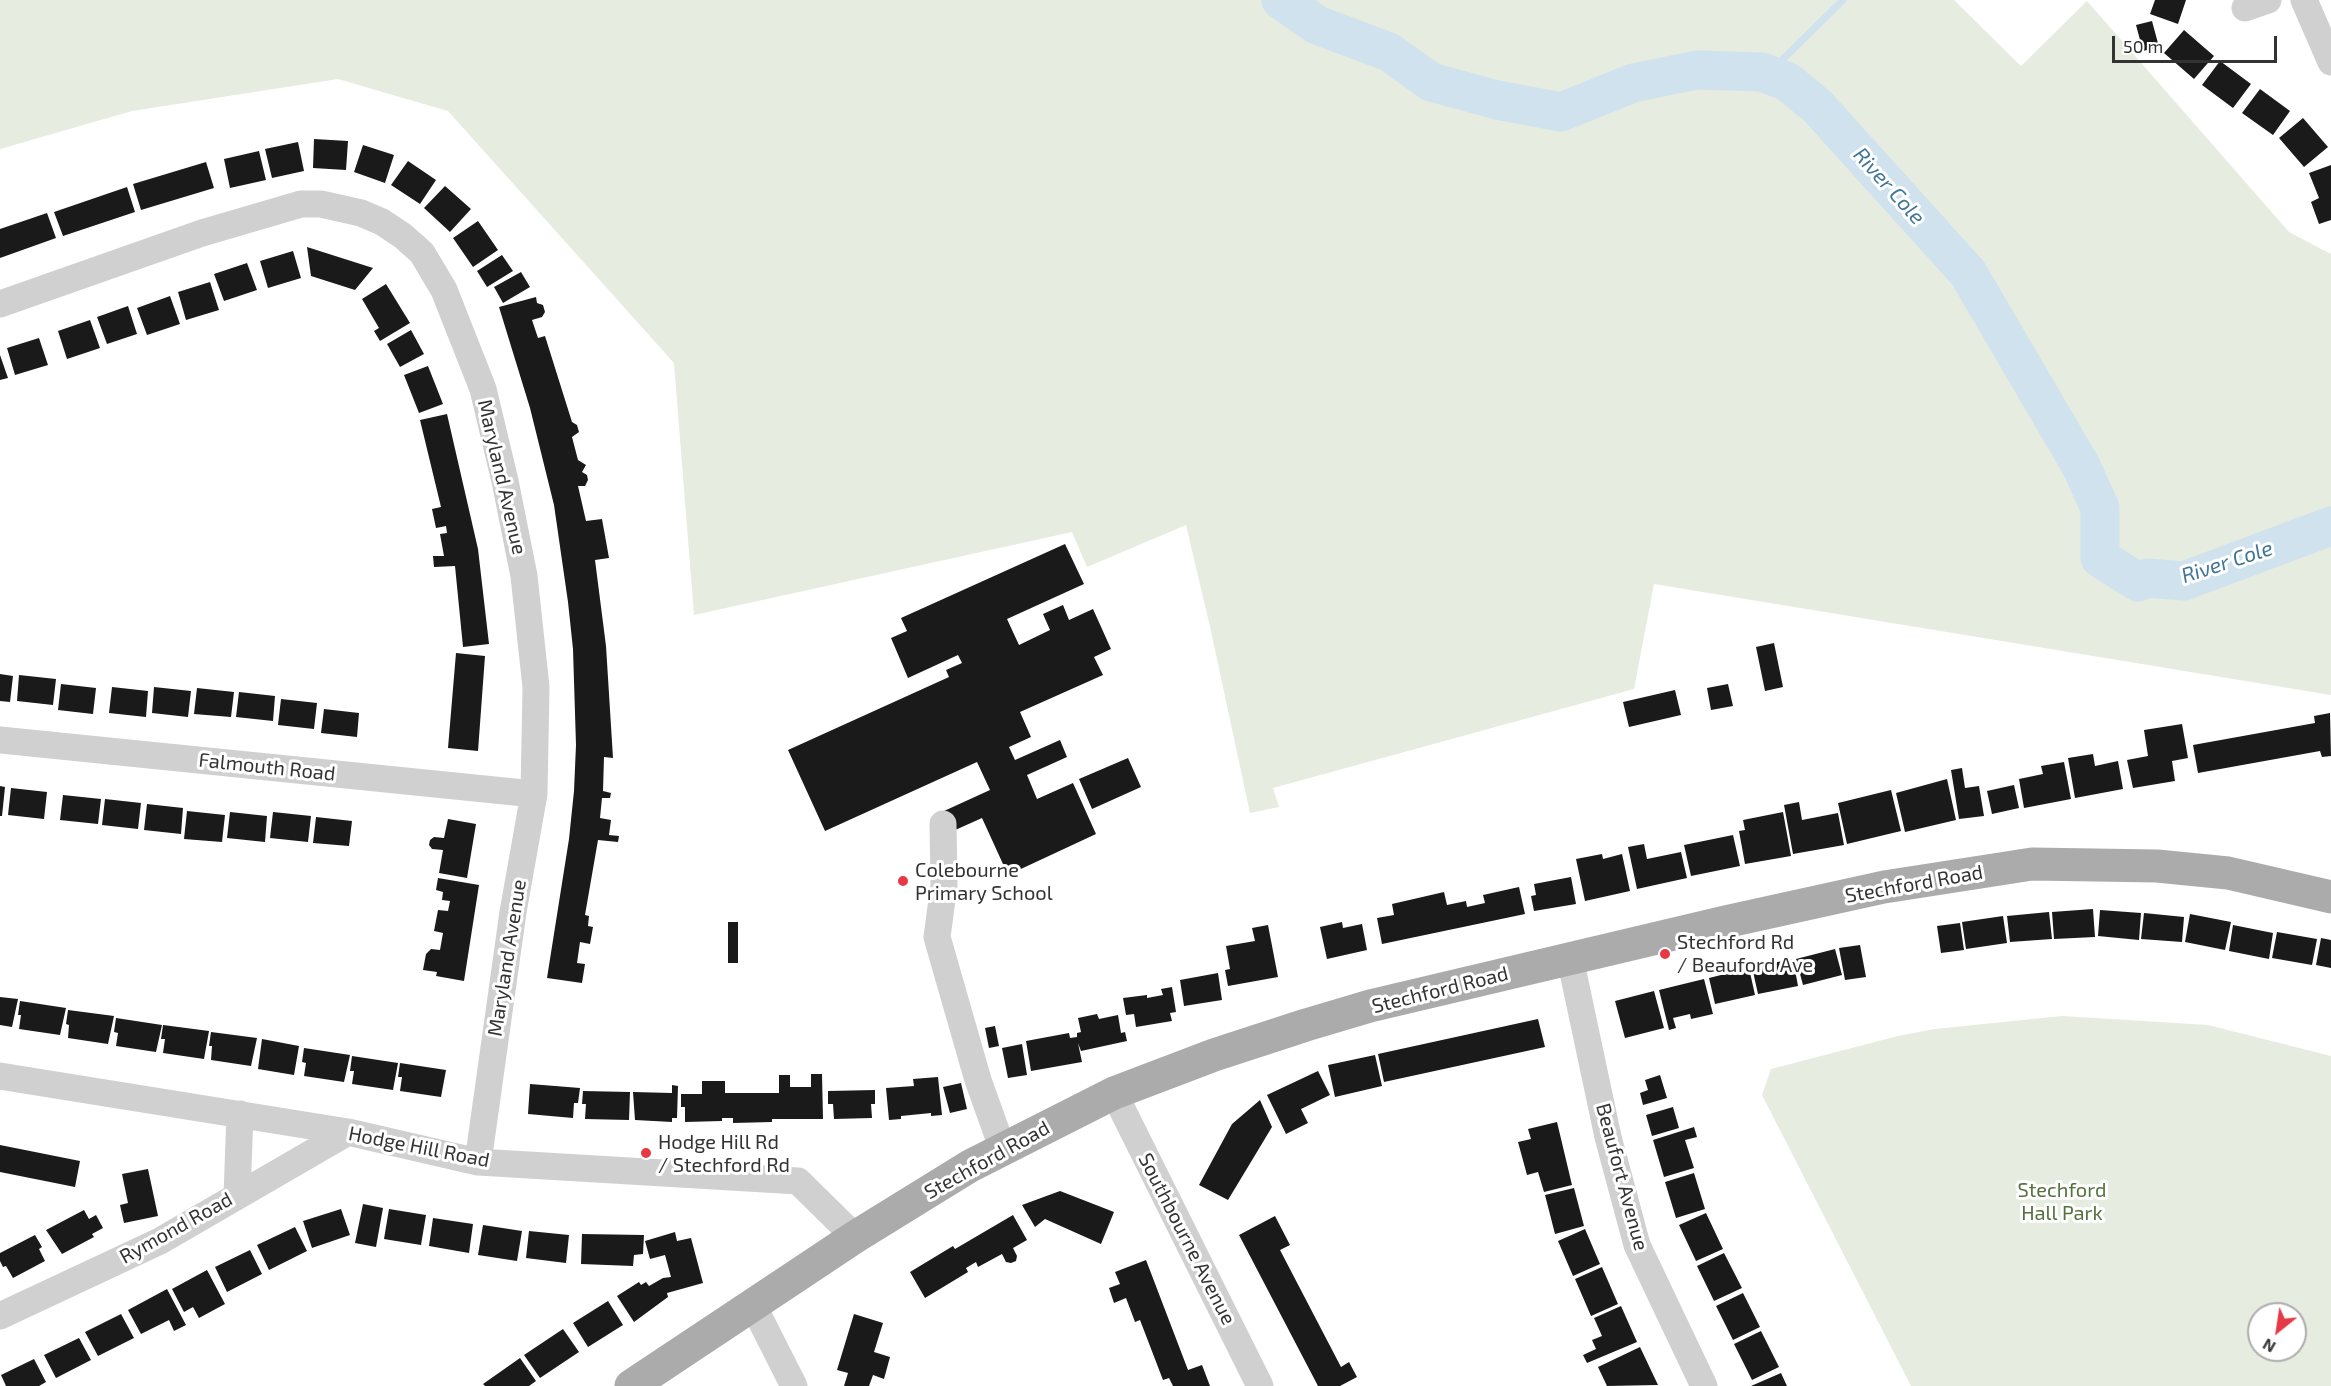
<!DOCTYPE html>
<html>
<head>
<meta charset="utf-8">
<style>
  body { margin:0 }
  #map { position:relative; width:2331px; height:1386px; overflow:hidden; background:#fff; font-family:"Exo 2",sans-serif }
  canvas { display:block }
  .north { position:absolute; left:2247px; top:1302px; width:60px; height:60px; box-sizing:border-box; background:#fff; border:2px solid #adadad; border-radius:50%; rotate:210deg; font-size:16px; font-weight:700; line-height:24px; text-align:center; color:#333 }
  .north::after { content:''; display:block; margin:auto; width:21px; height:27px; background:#e63946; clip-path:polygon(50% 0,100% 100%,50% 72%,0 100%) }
  .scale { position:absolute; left:2112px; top:36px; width:165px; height:27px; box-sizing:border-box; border:3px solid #333; border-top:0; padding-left:8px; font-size:18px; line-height:21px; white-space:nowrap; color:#333; -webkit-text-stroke:4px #fff; paint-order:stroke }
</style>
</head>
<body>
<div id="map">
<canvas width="2331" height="1386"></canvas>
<div class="north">N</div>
<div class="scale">50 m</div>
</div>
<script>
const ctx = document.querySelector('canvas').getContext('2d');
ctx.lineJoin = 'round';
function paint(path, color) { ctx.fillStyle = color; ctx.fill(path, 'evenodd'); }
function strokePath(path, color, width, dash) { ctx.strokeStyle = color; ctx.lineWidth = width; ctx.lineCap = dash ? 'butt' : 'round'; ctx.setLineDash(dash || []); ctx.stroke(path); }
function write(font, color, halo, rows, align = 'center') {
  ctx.font = font + ' "Exo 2",sans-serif'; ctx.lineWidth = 6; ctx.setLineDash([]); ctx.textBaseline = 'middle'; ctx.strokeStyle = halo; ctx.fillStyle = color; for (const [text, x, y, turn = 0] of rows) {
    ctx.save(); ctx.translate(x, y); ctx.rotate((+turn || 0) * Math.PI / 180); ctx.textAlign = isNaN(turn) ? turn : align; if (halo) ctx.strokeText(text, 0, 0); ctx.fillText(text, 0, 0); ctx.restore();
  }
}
paint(new Path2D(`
  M0,0h1954l67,66 66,-65 202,231 42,22v441l-677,-111 -20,105 -361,99 6,19 -29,6 -39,-182 -25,-106 -99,42 -15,-35 -378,83 -20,-252 -226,-252 -110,-32 -206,32 -132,38z
  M2062,1016l146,9 123,31v330h-420l-149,-291 9,-26 127,-33 37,-7zM2259,1314h36v36h-36z`), '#e6ecdf');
strokePath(new Path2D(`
  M1768,74l75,-74`), '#cfe2ee', 7);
strokePath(new Path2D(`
  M1281,0l36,25 72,27 42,30 66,18 64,12 72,-29 64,-13 65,2 26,10 30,25 150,166 113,193 19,42v50l38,24 9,-4 37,3 147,-55`), '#cfe2ee', 39);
paint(new Path2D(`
  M2155,0h31l-8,24 -28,-10z
  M2152,21l7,26 -16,4 -7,-26z
  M2184,30l30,26 -20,23 -30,-26z
  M2220,61l31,23 -18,24 -31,-23z
  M2260,89l30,22 -17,24 -31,-22z
  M2303,118l25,29 -24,20 -25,-29z
  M314,139l34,2 -2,29 -33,-2z
  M298,142l6,29 -32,7 -7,-29z
  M363,145l31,10 -9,28 -31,-11z
  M259,151l7,29 -36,8 -6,-29z
  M408,161l28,19 -16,24 -29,-19z
  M206,162l8,26 -73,22 -8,-26z
  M2331,165v55l-12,4 -8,-22 8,-4 -10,-25z
  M445,186l26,23 -21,23 -26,-24z
  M127,187l8,25 -72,24 -9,-24z
  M47,213l9,25 -56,20v-29z
  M478,221l20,29 -25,17 -20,-29z
  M307,247l66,21 -18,22 -44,-14z
  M293,251l8,27 -33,10 -8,-27z
  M502,255l11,16 -26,16 -10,-16z
  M247,263l10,27 -33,11 -10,-27z
  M521,272l9,15 -27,16 -9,-16z
  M210,282l9,28 -33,10 -8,-28z
  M386,284l24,39 -30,18 -6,-10 5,-3 -17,-29z
  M170,296l10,28 -33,11 -10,-27z
  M536,297l1,6 6,2 2,7 -3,5 -10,3 6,18 7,-2 27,86 5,3 2,7 -7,5 6,23 8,5 -4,7 5,3 1,5 -3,6h-7l8,35 16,-2 7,39 -14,2 11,86 7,112 -9,-1 -1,34 8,2 -1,5h-8l-2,20 11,2 -2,15 10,1 -1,6 -20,-2 -13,75 4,1 -1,10 5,1 -3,17 -10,-2 -3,21 8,1 -3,19 -35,-5 22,-139 5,-48 2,-46 -3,-96 -5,-47 -14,-97 -24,-97 -31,-101z
  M128,306l9,28 -30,10 -10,-27z
  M90,320l10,28 -33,11 -9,-28z
  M411,330l13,24 -24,13 -13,-23z
  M39,338l9,27 -33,10 -8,-27z
  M0,355l8,23 -8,2z
  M428,366l15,38 -24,9 -15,-38z
  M447,414l31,135 11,95 -26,3 -8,-81 -21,1 -1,-11h11l-4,-22 7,-1 -1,-7 -10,2 -4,-19 9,-2 -21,-87z
  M1065,544l19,40 -77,35 12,26 31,-15 -7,-16 20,-9 6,15 24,-11 18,40 -17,8 9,18 -83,37 11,25 -22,10 6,13 45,-20 7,17 -40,18 10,24 36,-16 23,51 -88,41 -26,-57 -29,13 -9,-20 46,-21 -13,-28 -152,69 -37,-81 161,-73 -3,-7 16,-7 -4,-8 -50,23 -17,-40 16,-7 -6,-13z
  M1774,643l9,44 -18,4 -9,-44z
  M456,653l29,3 -7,95 -30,-3z
  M0,674l13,2 -3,26 -10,-1z
  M19,675l37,4 -3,26 -36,-4z
  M61,684l35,4 -3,26 -35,-4z
  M1728,684l5,22 -22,4 -4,-22z
  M112,687l36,4 -2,26 -37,-4z
  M154,687l37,4 -3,26 -36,-4z
  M197,688l37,4 -3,25 -37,-3z
  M1675,690l6,25 -52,12 -6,-25z
  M239,692l36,4 -2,25 -37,-4z
  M281,699l36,4 -3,26 -36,-4z
  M324,709l35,4 -2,24 -36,-4z
  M2330,713l1,43 -9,1 -2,-6 -122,22 -5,-28 122,-22 -1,-7z
  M2182,724l6,34 -16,3 3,20 -42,7 -6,-28 21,-4 -4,-26z
  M2093,754l2,12 23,-5 5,28 -48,9 -7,-40z
  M1128,758l13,29 -49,22 -13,-30z
  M2064,762l7,37 -47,9 -5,-29 24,-5 -2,-8z
  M1962,768l3,20 14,-2 5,30 -25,3 -8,-49z
  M1947,779l9,41 -51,12 -9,-39z
  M2014,785l5,23 -27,6 -5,-23z
  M0,786l5,1 -3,29h-2z
  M11,788l36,4 -3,27 -36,-4z
  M1891,790l10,41 -54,13 -9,-41z
  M63,795l38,4 -3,25 -38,-4z
  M105,799l36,4 -3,26 -36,-4z
  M1799,802l3,18 36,-7 6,32 -51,9 -9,-49z
  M147,804l36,4 -2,26 -37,-4z
  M187,811l38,4 -3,27 -38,-3z
  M230,812l37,4 -2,26 -38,-4z
  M273,812l38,4 -3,26 -38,-4z
  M1783,812l8,44 -46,8 -6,-33 6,-1 -2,-10z
  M316,817l36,4 -3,25 -36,-3z
  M448,819l28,5 -9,54 -28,-5 4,-23 -11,-1 -3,-4 1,-5 4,-3 10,1z
  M1733,835l7,31 -49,10 -7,-31z
  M1644,844l3,15 34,-7 6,26 -50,11 -9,-42z
  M1602,854l1,5 19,-5 8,37 -45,10 -9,-42z
  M1571,877l5,27 -42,7 -3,-15 5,-1 -2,-11z
  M438,878l41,7 -15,96 -28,-5 1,-4 -14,-2 3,-16 5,-5 9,1 3,-17 -9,-2 4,-21 10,1 2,-10 -8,-1 1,-8 -7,-2z
  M1519,887l6,27 -143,30 -5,-26 17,-3 -2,-11 52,-12 3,13 19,-4 1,6 18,-4 -2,-8z
  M2093,909l2,28 -41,2 -2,-27z
  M2100,910l41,3 -2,27 -41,-4z
  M2049,912l3,27 -42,3 -3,-26z
  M2144,913l40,4 -2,25 -41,-3z
  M2190,914l41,8 -6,28 -40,-8z
  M2003,916l4,27 -41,6 -4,-27z
  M728,922h10v41h-10z
  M1342,922l1,6 19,-4 5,26 -40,9 -7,-32z
  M1960,923l4,27 -23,3 -4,-27z
  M1268,925l10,52 -50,9 -3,-16 5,-1 -4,-23 29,-5 -3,-13z
  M2233,925l40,8 -4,26 -40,-8z
  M2277,932l40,7 -5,26 -40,-7z
  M2321,938l10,2v28l-15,-3z
  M1860,945l6,32 -21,3 -6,-32z
  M1835,949l7,26 -39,10 -7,-26z
  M1793,959l5,27 -40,8 -6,-27z
  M1749,968l6,27 -40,9 -6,-26z
  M1218,973l4,27 -38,6 -4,-26z
  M1704,979l9,35 -22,5 -1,-5 -17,4 3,10 -7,2 -10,-40z
  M1172,987l4,25 -6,1 2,8 -36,6 -2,-13 -8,1 -3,-17 24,-3v3l16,-3 -2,-6z
  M1654,991l10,37 -39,10 -10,-37z
  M0,997l18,2 -6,28 -12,-2z
  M20,1001l46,7 -6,27 -41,-6 2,-14h-3z
  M68,1010l46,6 -6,28 -40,-6 1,-13 -3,-1z
  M1097,1014l2,5 19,-4 3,18 4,-1 2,9 -46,10 -3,-8 4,19 -51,9 -5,-30 43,-8 1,5 7,-1v-4l4,-1 -3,-14z
  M116,1018l46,7 -6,27 -40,-6 2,-13 -4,-1z
  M1538,1019l7,28 -161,35 -6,-28z
  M163,1025l46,6 -5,28 -41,-6 2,-14h-4z
  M995,1026l4,20 -10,2 -4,-20z
  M211,1032l46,6 -6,28 -40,-6 1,-14h-3z
  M262,1039l37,7 -5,29 -36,-6z
  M1022,1044l5,31 -19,3 -6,-30z
  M304,1048l46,7 -6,27 -40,-6 2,-13 -4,-1z
  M1375,1055l7,31 -47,11 -7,-32z
  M352,1056l46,7 -5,27 -41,-6 2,-13h-4z
  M400,1063l46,7 -5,27 -41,-6 2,-14h-4z
  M1318,1071l12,24 -29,14 7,14 -22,11 -19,-39z
  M811,1074h11l1,45h-51v3l-39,1v-5h-11v3l-37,1v-15h-4v-13h21v-13h23v12h54v-18h11v12h21z
  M1660,1075l7,23 -24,7 -3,-12 8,-3 -3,-10z
  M938,1077l4,38 -11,1v-3l-30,3v3l-12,1 -3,-32 28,-2 -1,-7z
  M961,1083l6,26 -17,4 -7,-26z
  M530,1084l50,4 -2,15h-4l-1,15 -45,-4z
  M672,1085l6,1 -1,32h-5v4l-37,-2 -2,-28 39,1z
  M875,1090v14h-4l1,14 -38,1 -1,-15h-5v-13z
  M583,1091l47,1 -1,28 -44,-1 1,-15h-4z
  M1260,1100l12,27 -44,73 -29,-15 33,-61z
  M1673,1107l6,21 -27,8 -6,-21z
  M1557,1122l15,63 -28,7 -6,-20 -11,3 -9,-33 13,-3 -3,-10z
  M1694,1127l3,10 -12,3 9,28 -30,9 -11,-37z
  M0,1145l80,16 -5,26 -75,-15z
  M148,1169l10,47 -34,7 -4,-18 8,-2 -6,-29z
  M1694,1173l11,36 -29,9 -11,-36z
  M1574,1188l10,38 -29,8 -10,-39z
  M1060,1191l54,21 -13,32 -56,-25 -10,8 -13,-22z
  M363,1204l20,4 -7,39 -21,-4z
  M341,1209l9,26 -38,13 -9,-27z
  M389,1209l37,6 -5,30 -37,-6z
  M84,1210l5,9 7,-4 7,13 -11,6 2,3 -32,17 -16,-24z
  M1706,1213l17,36 -27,12 -17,-36z
  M1013,1215l14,25 -14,8 4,8 -1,5 -5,2 -5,-1 -4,-8 -24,13 -2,-5 -10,6 2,4 -43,26 -15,-26 43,-26 2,3z
  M1275,1216l15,29 -10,5 61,117 8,-5 8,15 -17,9h-22l-79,-151z
  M433,1218l40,6 -4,29 -40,-7z
  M483,1225l39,6 -5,30 -39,-6z
  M295,1227l12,24 -38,19 -12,-25z
  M1585,1229l15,35 -27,12 -15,-35z
  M529,1231l40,4 -3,28 -40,-5z
  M675,1232l2,9 14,-3 12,45 -36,10 1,4 -34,25 -17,-26 22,-14 2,3 5,-3 3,4 14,-8 8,-1 -6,-22 -15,4 -5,-18z
  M582,1234l62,1 -1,19 -9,1 -1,11 -52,-2z
  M35,1235l7,12 -3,2 6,12 -32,17 -7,-12 -3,1 -3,-6v-8z
  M250,1250l12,24 -35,18 -12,-25z
  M1724,1253l18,35 -28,13 -17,-35z
  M1146,1260l42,110 14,-5 8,21h-37l-4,-8 -6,2 -23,-60 -5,2 -9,-24 -12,5 -5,-15 11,-4 -5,-12z
  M1602,1267l16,37 -27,12 -16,-37z
  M207,1270l18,34 -26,14 -6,-11 -9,5 -12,-23z
  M167,1289l19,36 -12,6 -5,-11 -28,14 -13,-24z
  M1743,1293l17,34 -27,13 -17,-34z
  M608,1301l15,24 -35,22 -15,-24z
  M1621,1306l16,36 -50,21 -4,-8 13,-6 -4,-9 10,-4 -8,-18z
  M121,1314l13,24 -36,18 -13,-24z
  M854,1314l29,9 -9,29 16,5 -6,22 -11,-4 -4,11h-25l4,-13 -11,-3z
  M563,1329l16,23 -39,26 -16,-23z
  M1761,1331l18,36 -27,13 -18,-36z
  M79,1338l12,22 -35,18 -12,-23z
  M1640,1347l18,38 -51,1 -9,-19z
  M520,1358l16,23 -7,5h-44l-2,-2z
  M34,1359l12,23 -7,4h-33l-5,-11z
  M1781,1373l6,13h-36z`), '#1a1a1a');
strokePath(new Path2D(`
  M2304,0l27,62
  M2245,8l23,-8
  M0,304l202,-71 99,-29h20l40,9 21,9 21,14 19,17 22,37 39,99 22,92 19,95 12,111 -2,107 -21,118 -35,250
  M0,740l534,54
  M943,824l1,61 -7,52 41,143 25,70
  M1570,958l38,179 29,108 67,141
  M0,1076l348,56 130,30 320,19 57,56
  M1114,1093l146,293
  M237,1195l3,-81
  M753,1305l41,81
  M0,1316l160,-75 188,-109`), '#d0d0d0', 27);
strokePath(new Path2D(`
  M631,1386l224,-149 115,-71 144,-73 100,-38 92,-30 64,-19 355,-84 159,-35 148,-23 125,2 71,7 103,24`), '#ababab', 33);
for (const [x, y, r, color] of [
  [903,881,6,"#e63946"],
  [1665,954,6,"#e63946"],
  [646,1153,6,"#e63946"]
]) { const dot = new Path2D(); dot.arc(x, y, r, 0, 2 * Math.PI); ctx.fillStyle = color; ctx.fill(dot); strokePath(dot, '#fff', 2); }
write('20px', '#333', '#fff', [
  ["Maryland Avenue",502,477,77],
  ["Falmouth Road",267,767,6],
  ["Stechford Road",1914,884,-10],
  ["Maryland Avenue",507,958,-81],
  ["Stechford Road",1440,990,-14],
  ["Hodge Hill Road",419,1147,11],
  ["Stechford Road",987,1160,-29],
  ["Beaufort Avenue",1622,1177,75],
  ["Rymond Road",176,1228,-29],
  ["Southbourne Avenue",1187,1239,63]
]);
write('20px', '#333', '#fff', [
  ["Colebourne",915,870],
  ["Primary School",915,893],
  ["Stechford Rd",1677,942],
  ["/ Beauford Ave",1677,965],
  ["Hodge Hill Rd",658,1142],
  ["/ Stechford Rd",658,1165]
], 'left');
write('20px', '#56703f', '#fff', [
  ["Stechford",2062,1190],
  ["Hall Park",2062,1213]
]);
write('italic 21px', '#3f7597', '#fff', [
  ["River Cole",1889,186,48],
  ["River Cole",2227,562,-18]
]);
</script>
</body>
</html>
